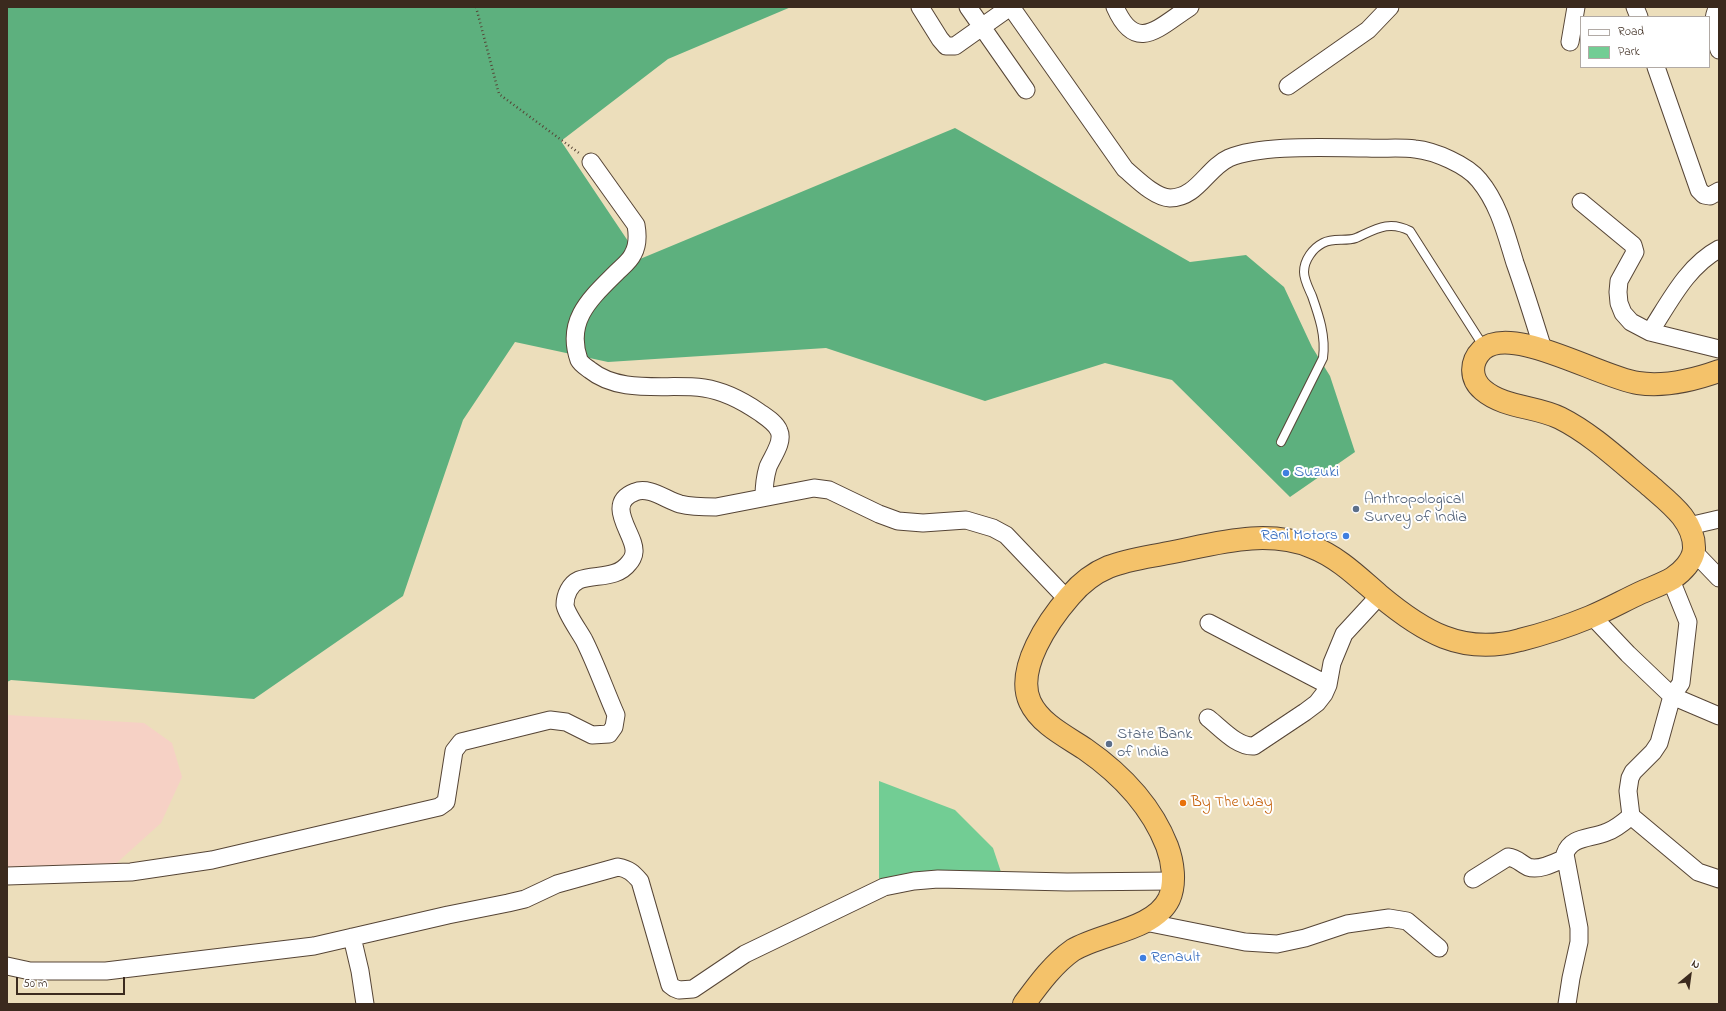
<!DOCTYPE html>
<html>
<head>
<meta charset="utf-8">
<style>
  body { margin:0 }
  #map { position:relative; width:1726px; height:1011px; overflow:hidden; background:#ecdebb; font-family:"Indie Flower",sans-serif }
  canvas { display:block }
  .frame { position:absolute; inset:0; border:8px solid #3b2a1e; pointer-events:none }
  .legend { position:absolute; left:1580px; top:16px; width:130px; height:52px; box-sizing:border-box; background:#fff; border:1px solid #b1aaa5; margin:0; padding:5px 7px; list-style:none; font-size:12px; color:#3b2a1e }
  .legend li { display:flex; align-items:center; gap:8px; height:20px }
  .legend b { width:20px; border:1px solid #b1aaa5 }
  .north { position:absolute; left:1670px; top:955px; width:40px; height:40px; -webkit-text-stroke:3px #fff; paint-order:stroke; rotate:29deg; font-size:11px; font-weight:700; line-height:16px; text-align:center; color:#3b2a1e }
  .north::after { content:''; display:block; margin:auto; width:14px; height:18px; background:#3b2a1e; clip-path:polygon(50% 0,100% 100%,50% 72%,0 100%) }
  .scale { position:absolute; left:16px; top:977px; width:109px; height:18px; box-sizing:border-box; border:2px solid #3b2a1e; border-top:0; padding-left:5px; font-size:12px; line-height:14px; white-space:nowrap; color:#3b2a1e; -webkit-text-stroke:3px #fff; paint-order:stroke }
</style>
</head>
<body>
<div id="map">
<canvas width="1726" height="1011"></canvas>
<div class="frame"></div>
<ul class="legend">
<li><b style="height:5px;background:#fff"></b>Road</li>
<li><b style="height:11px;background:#72cd94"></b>Park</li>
</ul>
<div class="north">N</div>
<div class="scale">50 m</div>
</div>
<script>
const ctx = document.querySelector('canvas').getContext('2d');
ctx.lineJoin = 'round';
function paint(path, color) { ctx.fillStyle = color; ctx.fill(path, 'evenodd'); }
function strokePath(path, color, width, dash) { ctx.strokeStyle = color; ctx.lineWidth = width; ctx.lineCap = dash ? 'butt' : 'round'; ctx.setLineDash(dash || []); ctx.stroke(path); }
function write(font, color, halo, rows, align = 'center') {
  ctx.font = font + ' "Indie Flower",sans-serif'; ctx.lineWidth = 4; ctx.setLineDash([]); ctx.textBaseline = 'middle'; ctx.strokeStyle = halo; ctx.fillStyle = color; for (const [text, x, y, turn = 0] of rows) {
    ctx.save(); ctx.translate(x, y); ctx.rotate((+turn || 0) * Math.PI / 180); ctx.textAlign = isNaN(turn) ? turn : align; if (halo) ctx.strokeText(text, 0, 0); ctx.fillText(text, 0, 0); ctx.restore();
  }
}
paint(new Path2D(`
  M7,715l137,8 28,20 10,34 -21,46 -51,46 -103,1z`), '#f6d1c5');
paint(new Path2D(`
  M879,781l76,29 38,38 10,30 -124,5z`), '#72cd94');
paint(new Path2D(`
  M7,7h784l-123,52 -107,82 79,118 315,-131 235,134 56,-7 38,32 28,60 18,29 25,76 -65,45 -118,-117 -67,-17 -120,38 -159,-53 -218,14 -93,-20 -52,78 -60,176 -149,103 -243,-19 -4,2z`), '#5db07e');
const service = new Path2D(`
  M1281,442l42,-84c3,-22 -4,-42 -11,-62 -3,-7 -8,-16 -8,-24 0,-12 9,-24 19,-29 11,-6 22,-1 33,-5 20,-9 33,-18 54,-7l74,116`);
const minor = new Path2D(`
  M920,7l20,32 6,7h9l55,-39
  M968,7l58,83
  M1011,7l114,162c12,10 29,28 45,29 27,0 37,-30 59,-40 33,-14 101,-10 138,-10 16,1 32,-1 48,1 20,2 52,16 64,31 20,24 27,54 36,83 10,28 19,57 28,86
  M1115,7c21,48 44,20 75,0
  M1635,7l4,10
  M1718,7c-8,14 -3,29 1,43
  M1570,42l6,-35
  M1656,67l43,123 5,5 6,1 9,-5
  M1288,86l80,-56 22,-23
  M591,162l45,63c2,11 2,20 -3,29 -3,7 -11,13 -16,18 -26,26 -52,48 -38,88 2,4 7,7 11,10 31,25 78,13 114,18 20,3 39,13 55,24 7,5 17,11 20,19 5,11 -7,26 -11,36 -3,10 -4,20 -4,30
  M1581,202l52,43 2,7 -16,29 -1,11 1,11 4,10 8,9 19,10 69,17
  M1650,332c19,-29 37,-66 69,-83
  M1689,526l30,-7
  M1694,552l25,26
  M1671,580l17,42 -7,61 -9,13 -13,47 -6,9 -20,20 -3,6 -2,13 3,25 67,56 21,7
  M1592,616l36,38 44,42 47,20
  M1209,623l119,62
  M1208,718c13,10 29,29 46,28l51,-34 12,-9 7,-9 4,-9 4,-22 12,-29 36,-39
  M7,876l124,-4 81,-12 227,-53 7,-5 8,-51 7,-9 89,-22 16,2 26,13 17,-1 5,-7 2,-12c-11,-25 -20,-51 -32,-75 -5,-9 -18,-27 -19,-35 0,-10 5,-21 14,-25 17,-6 38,-1 50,-17 2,-2 5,-7 5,-11 2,-17 -31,-48 1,-60 14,-6 31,8 45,12 12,3 24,3 36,3l98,-19 15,2 50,24 19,7 25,2 43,-3 27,8 13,7 61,64
  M1473,879l35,-22c9,1 12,6 20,10 11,4 26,-4 37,-9
  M1145,922l100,20 32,2 28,-6 42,-14 42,-6 18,3 32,27
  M352,937l8,34 5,33
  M7,966l23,5h76l208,-25 134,-31 60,-12 17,-4 32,-15 61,-17c11,2 15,6 22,14l30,104 4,3 5,2 14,-1 52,-35 139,-67 30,-6 24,-2 129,3 106,-1
  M1567,1004l4,-26 8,-36v-14l-14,-74c6,-18 26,-15 42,-22 9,-3 17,-10 24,-16`);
const trunk = new Path2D(`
  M1024,1004c14,-19 29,-40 49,-54 28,-17 81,-20 96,-51 7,-16 4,-37 -2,-53 -16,-41 -46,-72 -82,-97 -18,-12 -45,-25 -55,-47 -15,-33 19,-82 40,-106 29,-34 57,-35 98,-43 47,-9 97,-25 144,-6 26,10 46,30 67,48 43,36 83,61 141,45 24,-6 48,-14 70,-23 17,-7 33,-16 50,-24 11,-5 23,-9 33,-15 9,-6 20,-17 21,-29 1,-29 -27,-48 -46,-65 -28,-23 -56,-50 -88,-66 -24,-12 -56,-10 -77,-28 -13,-11 -13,-28 -1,-40 29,-27 119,28 156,33 27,4 56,-3 81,-12`);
strokePath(service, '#564536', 10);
strokePath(minor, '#564536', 19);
strokePath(trunk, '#564536', 24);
strokePath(new Path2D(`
  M476,7l23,87 80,59`), '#564536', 2.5, [1, 3]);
strokePath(service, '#fff', 8);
strokePath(minor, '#fff', 17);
strokePath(trunk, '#f4c26a', 22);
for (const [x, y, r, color] of [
  [1286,473,4,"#3f7fe0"],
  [1356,509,4,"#5c6f8a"],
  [1346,536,4,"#3f7fe0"],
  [1109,744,4,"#5c6f8a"],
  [1183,803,4,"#e8710a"],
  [1143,958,4,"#3f7fe0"]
]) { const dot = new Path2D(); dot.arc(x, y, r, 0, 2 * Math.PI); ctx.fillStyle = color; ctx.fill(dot); strokePath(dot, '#fff', 1.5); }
write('16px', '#366cbe', '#fff', [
  ["Suzuki",1294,473],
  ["Rani Motors",1338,536,"right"],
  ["Renault",1151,958]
], 'left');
write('16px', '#4e5e75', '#fff', [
  ["Anthropological",1364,500],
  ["Survey of India",1364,518],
  ["State Bank",1117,735],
  ["of India",1117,753]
], 'left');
write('16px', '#c56008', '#fff', [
  ["By The Way",1191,803]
], 'left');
</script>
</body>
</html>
